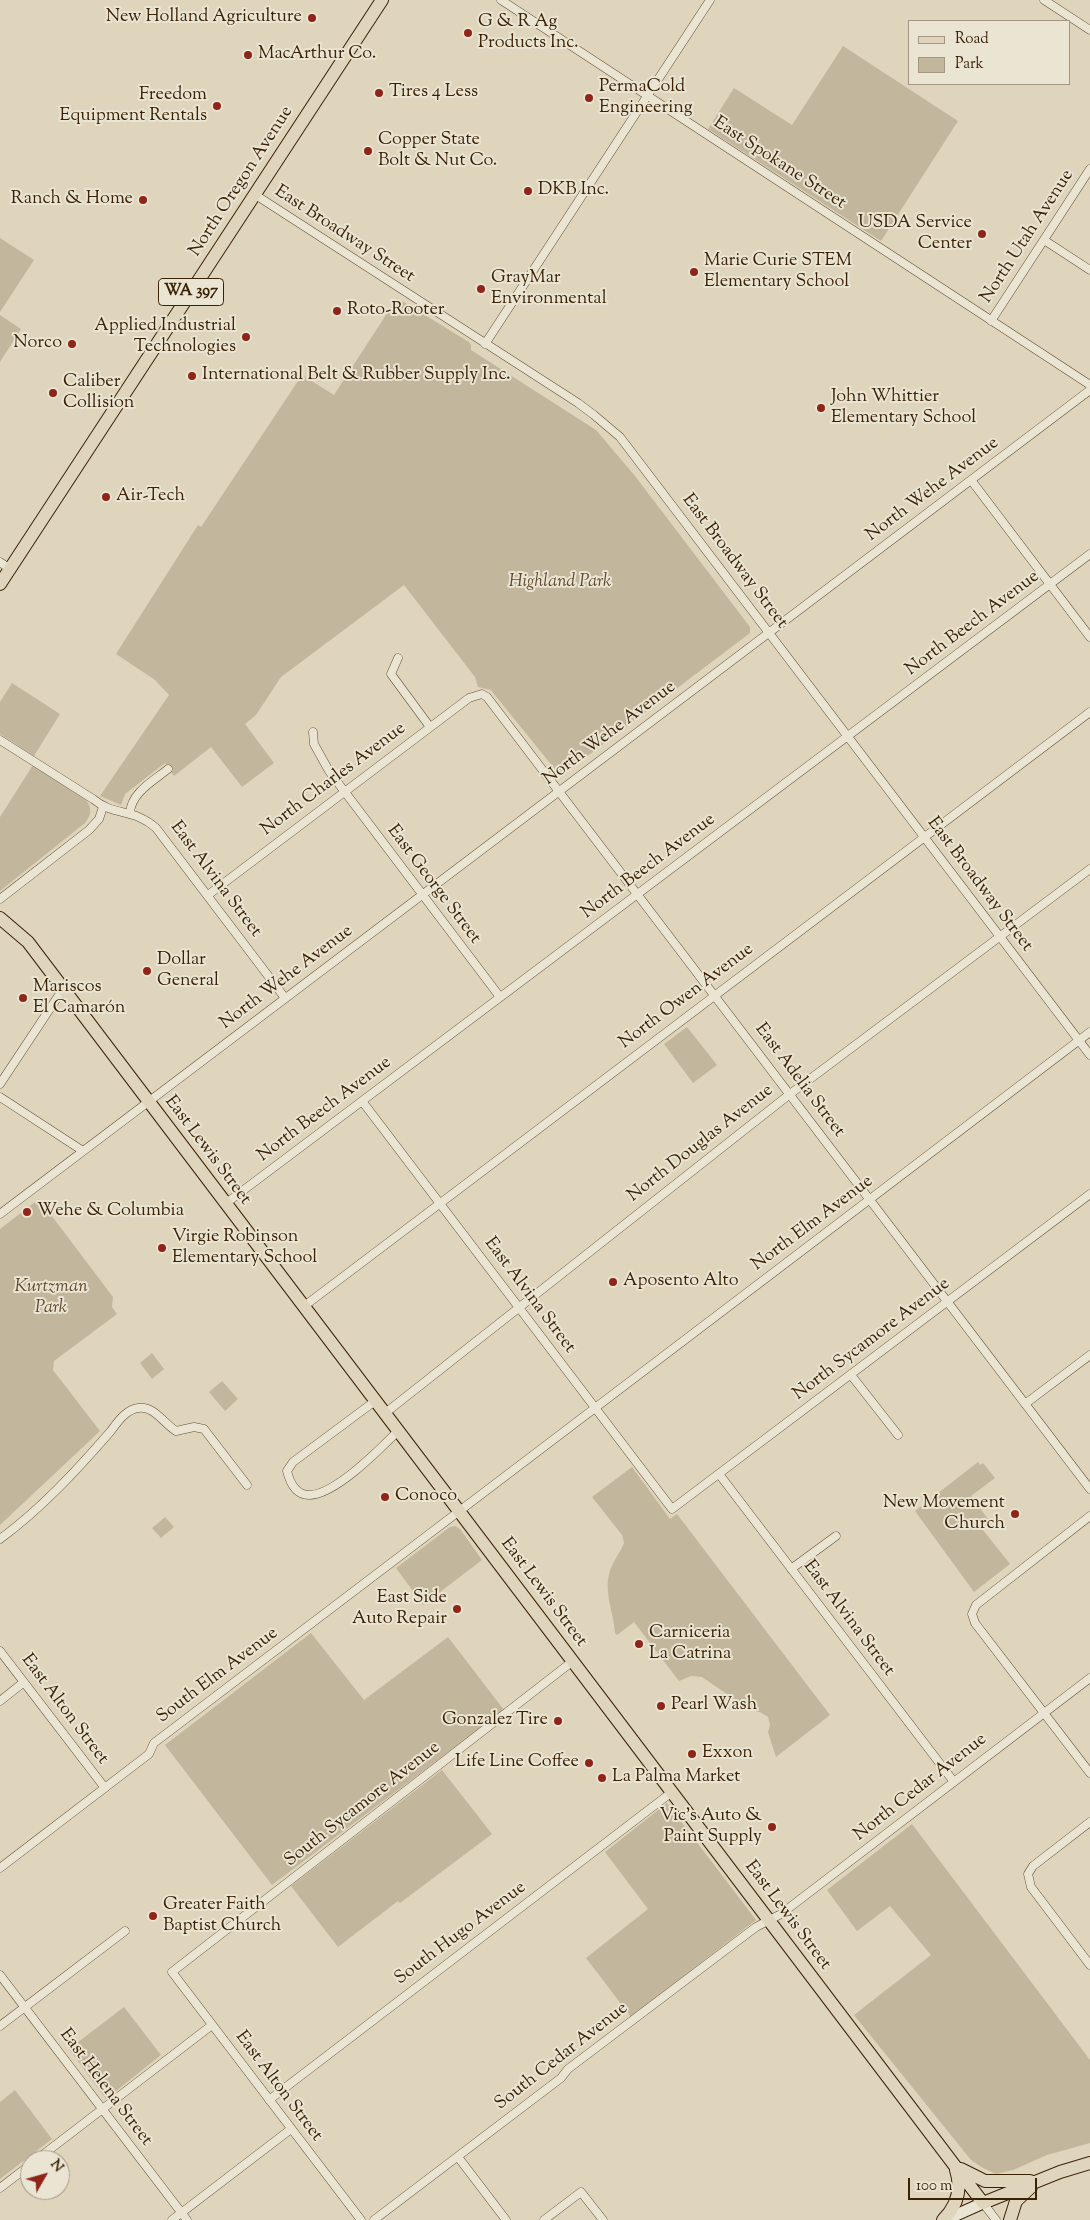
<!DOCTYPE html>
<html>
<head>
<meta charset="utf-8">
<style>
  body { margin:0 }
  #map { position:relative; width:1090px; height:2220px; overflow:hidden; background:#ded5bc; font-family:"Sorts Mill Goudy",serif }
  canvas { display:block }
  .legend { position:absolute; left:908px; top:20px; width:162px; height:65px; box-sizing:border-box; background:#eae4d3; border:1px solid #a49681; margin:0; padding:6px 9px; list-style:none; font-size:15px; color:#3c2205 }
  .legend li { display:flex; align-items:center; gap:10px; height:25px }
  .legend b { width:25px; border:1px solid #a49681 }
  .north { position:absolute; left:20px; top:2150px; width:50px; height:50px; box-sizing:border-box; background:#eae4d3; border:1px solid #a49681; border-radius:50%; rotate:52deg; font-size:14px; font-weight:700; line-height:20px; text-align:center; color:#3c2205 }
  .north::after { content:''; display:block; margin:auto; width:18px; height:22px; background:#8f2418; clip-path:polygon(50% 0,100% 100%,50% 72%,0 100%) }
  .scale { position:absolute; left:908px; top:2178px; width:129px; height:22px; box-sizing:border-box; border:2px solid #3c2205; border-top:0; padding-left:6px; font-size:15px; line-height:18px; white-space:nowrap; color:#3c2205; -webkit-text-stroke:4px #eae4d3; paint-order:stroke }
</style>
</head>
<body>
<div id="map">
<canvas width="1090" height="2220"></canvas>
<ul class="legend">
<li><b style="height:6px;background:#ded5bc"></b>Road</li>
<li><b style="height:14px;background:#c2b79d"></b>Park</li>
</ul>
<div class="north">N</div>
<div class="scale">100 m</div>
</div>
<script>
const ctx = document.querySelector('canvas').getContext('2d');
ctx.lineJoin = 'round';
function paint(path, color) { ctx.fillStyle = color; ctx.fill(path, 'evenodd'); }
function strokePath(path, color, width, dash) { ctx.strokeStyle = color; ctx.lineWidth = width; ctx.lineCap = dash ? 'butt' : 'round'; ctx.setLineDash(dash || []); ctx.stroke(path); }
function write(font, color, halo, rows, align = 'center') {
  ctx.font = font + ' "Sorts Mill Goudy",serif'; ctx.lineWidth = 4; ctx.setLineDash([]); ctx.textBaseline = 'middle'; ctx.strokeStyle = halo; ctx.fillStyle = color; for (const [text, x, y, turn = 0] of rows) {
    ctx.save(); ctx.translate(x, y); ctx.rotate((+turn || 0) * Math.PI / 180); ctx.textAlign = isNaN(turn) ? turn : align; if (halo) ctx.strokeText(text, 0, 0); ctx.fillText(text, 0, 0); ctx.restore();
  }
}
paint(new Path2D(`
  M843,46l115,75 -77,120 -173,-112 26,-41 58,37z
  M0,238l34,22 -34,52z
  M397,298l72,44 2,3v5l125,80 39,46 115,151v6l-185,140h-7l-64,-79 -3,-4 -13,-3 -3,-10 -71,-92 -123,92 -25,38 -11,9 29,39 -32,24 -31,-40 -37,29 -9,-13 -40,31 -4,11 -21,-9 69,-101 -14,-15 -39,-26 82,-129 3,2 101,-152 32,20z
  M0,315l21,14 -21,33z
  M12,683l48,31 -26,42 -34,-22v-32z
  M33,765l53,35c6,8 6,14 -1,23l-85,68v-74z
  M687,1027l30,38 -24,18 -29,-39z
  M39,1199l74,98 -1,10 5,7 -63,47 -1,9 47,61 -100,94v-296z
  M152,1353l12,16 -12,10 -12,-16z
  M222,1381l16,18 -13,12 -16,-19z
  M978,1462l2,3 3,-2 12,15 -24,18 20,27 -8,7 27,34 -36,28 -59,-81z
  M632,1467l38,52 7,-5 153,201 -54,42 -8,-25 2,-7 -2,-8 -8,-5 -10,-2 -48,-33 -11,-1 -12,5 -45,-59 -17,13 -2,-2c-1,-21 -12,-41 -5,-62 3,-10 10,-18 14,-28l-2,-8 -30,-38z
  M165,1517l9,10 -13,11 -9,-10z
  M455,1526l5,3 22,31 -59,45 -27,-37 54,-41z
  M311,1633l53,67 84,-63 56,73 -232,175 -107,-140z
  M442,1770l50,64 -92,69 -2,-2 -60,46 -47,-61z
  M667,1803l89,117 -125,97 -45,-59 62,-49 -43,-57z
  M912,1824l178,236v83l-43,12 -34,15 -17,4 -13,-6 -12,-8 -117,-145 77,-60 -41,-49 -33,25 -30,-41z
  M124,2007l37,48 -55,44 -37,-50z
  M15,2090l37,49 -52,40v-77z`), '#c2b79d');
const minor = new Path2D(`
  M501,0l589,385
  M1044,0l46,30
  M254,194l324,209 16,12 26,22 470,618
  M1044,240l46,30
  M991,321l99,-152
  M485,344l225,-344
  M971,480l119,157
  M0,562l10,7
  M398,658l-7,16 39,53
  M313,732l1,12 15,27 171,226
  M0,740l93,59c22,18 41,9 63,29l129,170
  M130,813c1,-20 23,-32 38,-44
  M208,895l261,-197 13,-4 5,3 603,792
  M0,899l89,-69 10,-11 4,-12
  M0,1084l63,-95
  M0,1097l83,54
  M362,1101l310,408 418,-315
  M225,1204l865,-650
  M0,1214l1090,-824
  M303,1307l787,-595
  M851,1375l47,60
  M375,1401l-82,61 -6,9c3,12 9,24 22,24 26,0 71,-46 89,-64
  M1025,1404l65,-49
  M384,1414l406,-320 300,-225
  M719,1474l235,308
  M1090,1516l-114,89 -4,9 3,9 115,150
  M0,1539c41,-30 76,-68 110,-107 7,-9 15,-22 28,-24 16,-3 26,16 38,23l18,-4 10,2 43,56
  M791,1569l45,-33
  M0,1651l105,137
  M0,1701l24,-19
  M1090,1822l-57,44 -5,8 3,13 59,78
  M0,1868l149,-114 5,-11 936,-711
  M0,1975l187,245
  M0,2026l125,-95
  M269,2100l403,-308
  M458,2157l48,63
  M36,2160l176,-135
  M0,2188l30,-23
  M983,2203l13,17
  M172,2220l119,-91
  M361,2220l-189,-248 401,-311
  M374,2220l187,-142 7,-9 188,-142 25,-13 309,-236
  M544,2220l37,-28 22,28`);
const secondary = new Path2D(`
  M945,2220l38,-17`);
const primary = new Path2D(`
  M0,584l382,-584
  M0,918l28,24 955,1261 77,-31 30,-9
  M961,2169l24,12h45
  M943,2220c14,-14 19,-31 13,-50
  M1010,2220l6,-19 15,-14`);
strokePath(minor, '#644f33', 9);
strokePath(secondary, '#3c2205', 13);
strokePath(primary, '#3c2205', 14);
strokePath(minor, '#eae4d3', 8);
strokePath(secondary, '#eae4d3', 11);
strokePath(primary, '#ded5bc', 12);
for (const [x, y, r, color] of [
  [312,18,5,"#8f2418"],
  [468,33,5,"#8f2418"],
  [248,55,5,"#8f2418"],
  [379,93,5,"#8f2418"],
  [589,98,5,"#8f2418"],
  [217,106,5,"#8f2418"],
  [368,151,5,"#8f2418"],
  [528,191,5,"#8f2418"],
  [143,200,5,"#8f2418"],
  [982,234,5,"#8f2418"],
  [694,272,5,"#8f2418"],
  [481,289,5,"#8f2418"],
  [337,311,5,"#8f2418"],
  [246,337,5,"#8f2418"],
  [72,344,5,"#8f2418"],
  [192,376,5,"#8f2418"],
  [53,393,5,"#8f2418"],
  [821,408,5,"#8f2418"],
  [106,497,5,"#8f2418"],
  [147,971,5,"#8f2418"],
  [23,998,5,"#8f2418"],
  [27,1212,5,"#8f2418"],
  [162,1248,5,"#8f2418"],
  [613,1282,5,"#8f2418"],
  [385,1497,5,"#8f2418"],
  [1015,1514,5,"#8f2418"],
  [457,1609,5,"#8f2418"],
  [639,1644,5,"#8f2418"],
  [661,1706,5,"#8f2418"],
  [558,1721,5,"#8f2418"],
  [692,1754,5,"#8f2418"],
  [589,1763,5,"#8f2418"],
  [602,1778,5,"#8f2418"],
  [772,1827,5,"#8f2418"],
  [153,1916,5,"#8f2418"]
]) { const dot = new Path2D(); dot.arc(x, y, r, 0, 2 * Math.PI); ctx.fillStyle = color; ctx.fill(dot); strokePath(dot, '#eae4d3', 2); }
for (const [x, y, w] of [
  [191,292,65]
]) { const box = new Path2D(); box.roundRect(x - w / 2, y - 13.5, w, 27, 4); ctx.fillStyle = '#eae4d3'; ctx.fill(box); strokePath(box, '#3c2205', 1); }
write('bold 16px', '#3c2205', null, [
  ["WA 397",191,292]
]);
write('18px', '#3c2205', '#eae4d3', [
  ["New Holland Agriculture",302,18,"right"],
  ["G & R Ag",478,23],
  ["Products Inc.",478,44],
  ["MacArthur Co.",258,55],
  ["PermaCold",599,88],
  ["Engineering",599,109],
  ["Tires 4 Less",389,93],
  ["Freedom",207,96,"right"],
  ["Equipment Rentals",207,117,"right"],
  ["Copper State",378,141],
  ["Bolt & Nut Co.",378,162],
  ["DKB Inc.",538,191],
  ["Ranch & Home",133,200,"right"],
  ["USDA Service",972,224,"right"],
  ["Center",972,245,"right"],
  ["Marie Curie STEM",704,262],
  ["Elementary School",704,283],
  ["GrayMar",491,279],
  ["Environmental",491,300],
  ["Roto-Rooter",347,311],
  ["Applied Industrial",236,327,"right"],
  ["Technologies",236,348,"right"],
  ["Norco",62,344,"right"],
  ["International Belt & Rubber Supply Inc.",202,376],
  ["Caliber",63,383],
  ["Collision",63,404],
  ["John Whittier",831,398],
  ["Elementary School",831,419],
  ["Air-Tech",116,497],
  ["Dollar",157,961],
  ["General",157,982],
  ["Mariscos",33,988],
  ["El Camarón",33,1009],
  ["Wehe & Columbia",37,1212],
  ["Virgie Robinson",172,1238],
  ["Elementary School",172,1259],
  ["Aposento Alto",623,1282],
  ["Conoco",395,1497],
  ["New Movement",1005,1504,"right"],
  ["Church",1005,1525,"right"],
  ["East Side",447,1599,"right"],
  ["Auto Repair",447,1620,"right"],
  ["Carniceria",649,1634],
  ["La Catrina",649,1655],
  ["Pearl Wash",671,1706],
  ["Gonzalez Tire",548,1721,"right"],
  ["Exxon",702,1754],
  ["Life Line Coffee",579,1763,"right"],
  ["La Palma Market",612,1778],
  ["Vic's Auto &",762,1817,"right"],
  ["Paint Supply",762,1838,"right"],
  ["Greater Faith",163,1906],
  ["Baptist Church",163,1927]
], 'left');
write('18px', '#3c2205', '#eae4d3', [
  ["East Spokane Street",779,164,33],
  ["North Oregon Avenue",242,182,-57],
  ["East Broadway Street",344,235,33],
  ["North Utah Avenue",1028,237,-57],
  ["North Wehe Avenue",933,490,-37],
  ["East Broadway Street",734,562,53],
  ["North Beech Avenue",973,624,-37],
  ["North Wehe Avenue",610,734,-37],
  ["North Charles Avenue",334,780,-37],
  ["North Beech Avenue",649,867,-37],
  ["East Alvina Street",215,880,53],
  ["East George Street",433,885,53],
  ["East Broadway Street",979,885,53],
  ["North Wehe Avenue",287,978,-37],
  ["North Owen Avenue",687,997,-37],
  ["East Adelia Street",799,1081,53],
  ["North Beech Avenue",325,1110,-37],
  ["North Douglas Avenue",701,1144,-38],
  ["East Lewis Street",207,1151,53],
  ["North Elm Avenue",813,1224,-37],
  ["East Alvina Street",529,1296,53],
  ["North Sycamore Avenue",872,1340,-37],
  ["East Lewis Street",543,1593,53],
  ["East Alvina Street",848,1619,53],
  ["South Elm Avenue",218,1676,-37],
  ["East Alton Street",64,1710,53],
  ["North Cedar Avenue",921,1788,-38],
  ["South Sycamore Avenue",363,1805,-38],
  ["East Lewis Street",787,1916,53],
  ["South Hugo Avenue",461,1934,-37],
  ["South Cedar Avenue",562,2057,-38],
  ["East Alton Street",278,2087,53],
  ["East Helena Street",105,2088,53]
]);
write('italic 18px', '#5e472b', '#eae4d3', [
  ["Highland Park",560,583],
  ["Kurtzman",51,1288],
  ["Park",51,1309]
]);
</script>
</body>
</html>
